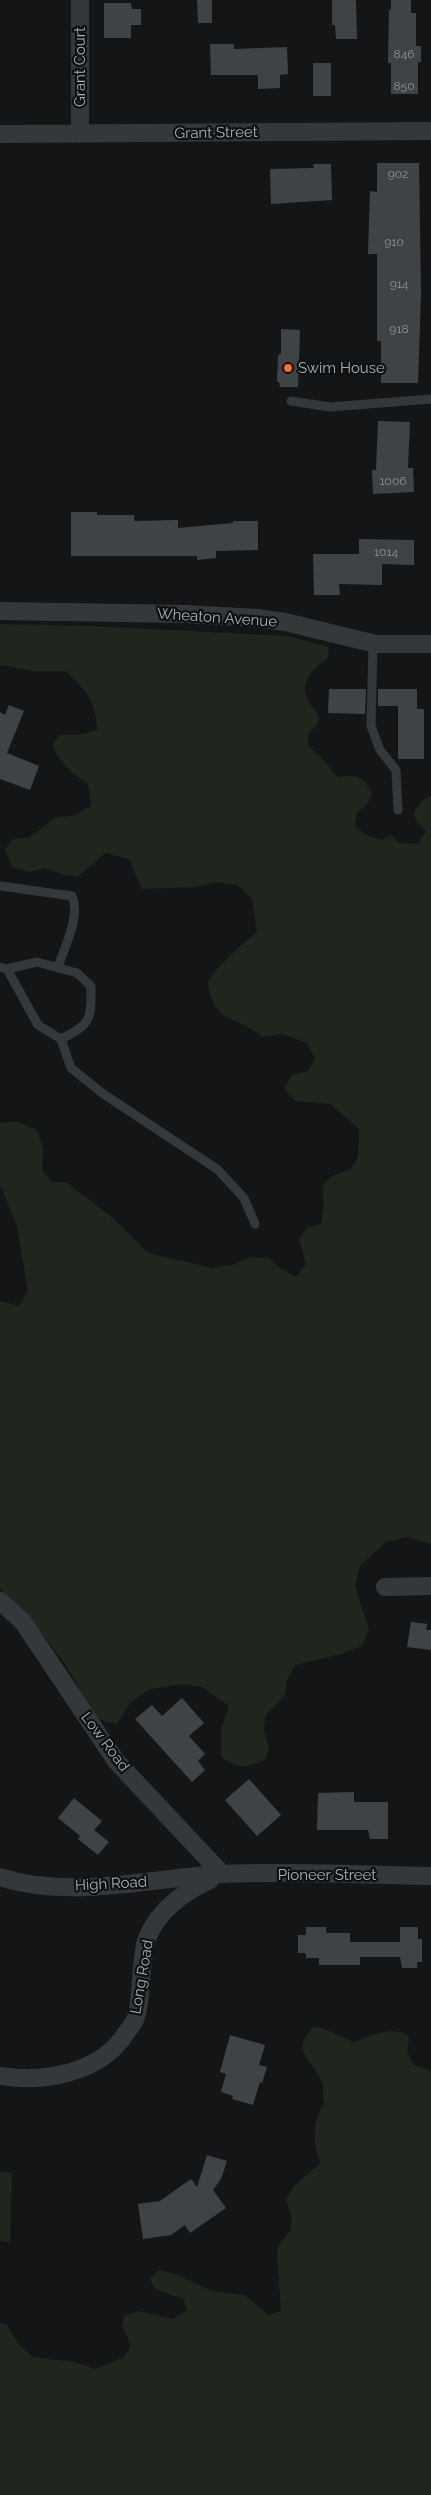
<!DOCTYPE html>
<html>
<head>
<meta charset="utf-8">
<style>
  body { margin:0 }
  canvas { display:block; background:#141516 }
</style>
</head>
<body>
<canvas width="431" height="2495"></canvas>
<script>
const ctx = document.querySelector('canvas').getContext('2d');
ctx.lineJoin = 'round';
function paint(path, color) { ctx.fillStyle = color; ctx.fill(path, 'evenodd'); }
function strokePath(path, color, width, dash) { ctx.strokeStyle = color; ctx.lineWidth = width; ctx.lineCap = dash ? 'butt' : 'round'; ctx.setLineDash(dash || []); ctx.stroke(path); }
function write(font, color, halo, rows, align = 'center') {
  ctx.font = font + ' Raleway,sans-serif'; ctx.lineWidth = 4.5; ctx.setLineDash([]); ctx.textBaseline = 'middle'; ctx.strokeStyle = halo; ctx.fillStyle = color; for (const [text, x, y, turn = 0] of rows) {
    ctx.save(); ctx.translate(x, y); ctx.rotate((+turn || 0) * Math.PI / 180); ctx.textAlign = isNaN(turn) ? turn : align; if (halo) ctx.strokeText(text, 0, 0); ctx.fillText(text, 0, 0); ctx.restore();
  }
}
paint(new Path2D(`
  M0,624l91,2 196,10 42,11 -2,12c-25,16 -30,33 -8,56l-2,10 -9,9v12l12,10 17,21c19,-2 25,-3 35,15l-5,13 -10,7 -2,14 13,10 13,4 10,-5 8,8 19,1 8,-13 -9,-9 -3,-10 10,-13 7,-3v748l-24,-7 -21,5 -26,24 -5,20 14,43 -7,17 -21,8 -46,11 -9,17v12l-21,22 -1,14 5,18 -4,12c-20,8 -26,9 -44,-3v-28l8,-23 -27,-19 -18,-3 -34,5 -19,13 -14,22c-10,-1 -16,-3 -23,-10 -10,-10 -14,-25 -21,-37 -20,-32 -45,-62 -73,-88v-288l19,5 9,-15 -11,-65 -17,-41v-62l16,-2 21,9 6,18 -1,22 10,12h14l47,36 35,35 64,15 21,-3 17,-8 19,1 11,10 16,9 10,-13 -7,-25 8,-11 14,-4c10,-33 -15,-40 30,-55l7,-12 1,-28 -29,-25 -35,-3 -11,-13 8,-13 16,-4 7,-12 -8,-16 -24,-9 -20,3c-27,-23 -49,-11 -55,-55 13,-21 30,-34 49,-50l-5,-33 -14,-14 -22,-3 -19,5 -55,2 -13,-30 -23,-6 -29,24 -16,-3 -15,-6 -17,4 -17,-5 -7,-17 8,-11 16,-1 27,-21 17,-1 18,-10 -3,-22c-15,-10 -32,-23 -35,-41l7,-8h19l18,-5c0,-27 -12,-42 -32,-59h-31l-34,-6z
  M313,2027l9,1 32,14c17,-6 39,-18 55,-5l-2,15 7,13 17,6v424h-431v-172l7,2 11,19 14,12 22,4 17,1 24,8 27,-11 8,-9 -2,-12 -6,-9 2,-12 14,-5 34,8 15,-9 -4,-11 -28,-10 -5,-11 9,-8 16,4 37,17 33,4 23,20 13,-4 -4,-56 2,-11 11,-13 2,-13 -6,-18 7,-13 27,-24c-7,-20 -8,-42 4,-59 -1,-8 0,-18 -3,-24 -11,-24 -31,-28 -8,-53z
  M0,2172l12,1 -2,69 -10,-1z`), '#20261e');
paint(new Path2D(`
  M197,0h15v23h-14z
  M332,0h24l1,39h-21l-1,-14h-3z
  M391,0h20v13h5v33h5v16h-3v32h-27v-31h-3l1,-53h2z
  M104,3h27l1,6h9v16h-10v13h-27z
  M210,44h24v5l53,-2 1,27 -8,1v13l-22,1v-14h-47z
  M313,63h18v33h-18z
  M377,163h42l2,131 -3,89h-37v-42h-4v-87h-9l2,-63 7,1z
  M313,164h18l1,36 -61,4 -1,-35 44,-1z
  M281,329l19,1 -2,57h-18l-1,-5h-2l1,-27 3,-1z
  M378,421l32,1 -2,46h5l1,24 -41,2 -1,-24h4z
  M71,512h26v3h37v6l44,-1v8l55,-5v-2h25v29l-42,1v7l-19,2v-4h-126z
  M359,539l55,1v25l-32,-1v21l-43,-1 1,11h-26l-1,-41h46z
  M329,689h37l-1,25 -37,-1z
  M378,689h39v20h7v50h-26v-53h-20z
  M9,705l15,6 -17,42 32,13 -9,24 -30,-11v-67l5,3z
  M411,1622l16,2 -1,6h5v20l-24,-3z
  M182,1698l22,25 -15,13 16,18 -7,7 7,9 -13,12 -57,-63 17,-14 10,11z
  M249,1779l32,36 -24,21 -32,-36z
  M354,1792v10h34v37h-18l-2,-9h-51l1,-37z
  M74,1798l28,23 -8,9 15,12 -11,13 -20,-16 2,-3 -22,-18z
  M306,1927h20v6h24v9h50v-15h18v12h4v23h-5v6h-15l-2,-11h-40v8h-41v-7h-13v-5h-8v-18h8z
  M230,2035l35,10 -6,20 8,2 -5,16 -2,-1 -7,23 -21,-6 1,-3 -12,-4 5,-18 -6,-2z
  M207,2155l20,6 -6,18 -8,11 13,18 -36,25 -5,-8 -14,10 -28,4 -5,-35 22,-3 31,-22 6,8z`), '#404346');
strokePath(new Path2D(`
  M291,401l39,6 101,-8
  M373,643l-2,83 9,24 16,20 2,40
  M0,886l72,10c9,20 -8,51 -14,72
  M0,967l7,2 30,-7 40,11 14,13c0,33 1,38 -30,53l-23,-14 -31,-56
  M61,1039l10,29 31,25 115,76 27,29 11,26`), '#35383b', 9);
strokePath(new Path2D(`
  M0,134l431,-3
  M80,134v-134
  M0,611l185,3 72,4 28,4 91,22h55
  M385,1587l46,-1
  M0,1601l23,21 93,139 106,113
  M0,1877c73,23 148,1 222,-3 69,-3 140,1 209,2
  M0,2076c44,7 101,-3 126,-43 4,-5 9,-11 10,-16 4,-12 4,-26 5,-38 1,-11 2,-23 4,-34 8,-31 38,-53 65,-65`), '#35383b', 18);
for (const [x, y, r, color] of [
  [288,368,5,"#f27130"]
]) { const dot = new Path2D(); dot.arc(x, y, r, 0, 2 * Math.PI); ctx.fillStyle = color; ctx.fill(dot); strokePath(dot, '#0f1011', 2); }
write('12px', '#8c959a', null, [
  ["846",404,54],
  ["850",404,86],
  ["902",398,174],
  ["910",394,242],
  ["914",399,284],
  ["918",399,329],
  ["1006",393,481],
  ["1014",386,552]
]);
write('15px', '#a6b0b6', '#0f1011', [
  ["Grant Court",80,67,-90],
  ["Grant Street",216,133,-1],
  ["Wheaton Avenue",217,618,4],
  ["Low Road",105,1742,53],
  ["Pioneer Street",327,1875],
  ["High Road",111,1884,-3],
  ["Long Road",142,1977,-80]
]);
write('15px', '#a6b0b6', '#0f1011', [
  ["Swim House",298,368]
], 'left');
</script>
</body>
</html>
